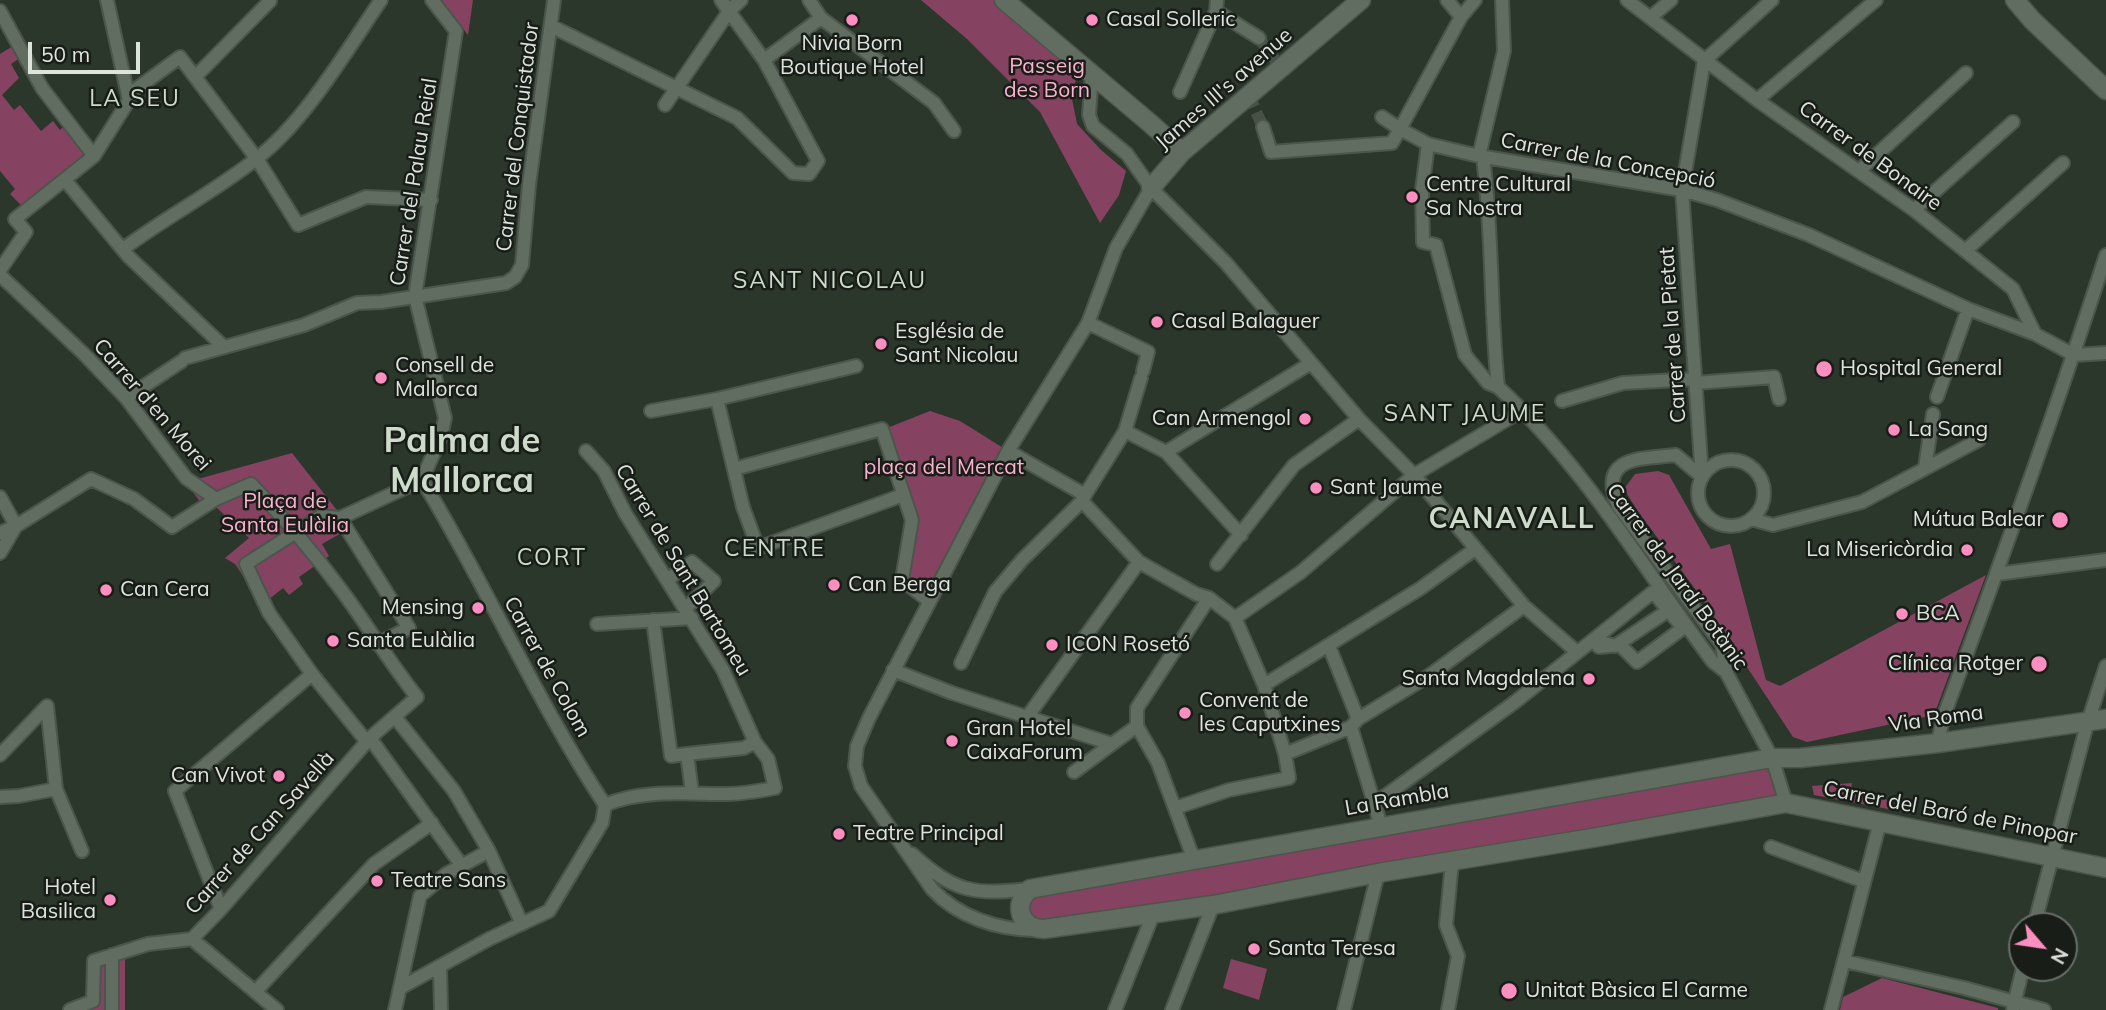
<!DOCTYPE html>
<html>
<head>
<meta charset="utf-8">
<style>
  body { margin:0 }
  #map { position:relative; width:2106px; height:1010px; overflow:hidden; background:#2c372b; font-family:Mulish,sans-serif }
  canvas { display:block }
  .north { position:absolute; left:2008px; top:912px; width:70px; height:70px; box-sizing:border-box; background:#181d17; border:2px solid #676d66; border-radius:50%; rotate:119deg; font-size:19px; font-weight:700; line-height:28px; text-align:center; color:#dde4dc }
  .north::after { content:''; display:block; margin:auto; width:24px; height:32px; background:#fd8ec0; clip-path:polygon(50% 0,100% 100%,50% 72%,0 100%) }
  .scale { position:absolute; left:28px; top:42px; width:112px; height:32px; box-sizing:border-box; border:4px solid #dde4dc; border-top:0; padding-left:9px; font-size:21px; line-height:24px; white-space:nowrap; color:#dde4dc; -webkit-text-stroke:5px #181d17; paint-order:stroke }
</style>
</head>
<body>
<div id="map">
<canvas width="2106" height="1010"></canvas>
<div class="north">N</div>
<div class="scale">50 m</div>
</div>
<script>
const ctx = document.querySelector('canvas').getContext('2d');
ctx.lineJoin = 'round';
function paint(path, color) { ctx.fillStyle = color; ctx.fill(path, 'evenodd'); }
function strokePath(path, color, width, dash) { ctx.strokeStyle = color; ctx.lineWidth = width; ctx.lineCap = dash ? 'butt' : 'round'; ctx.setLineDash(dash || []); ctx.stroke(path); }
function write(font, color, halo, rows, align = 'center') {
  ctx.font = font + ' Mulish,sans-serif'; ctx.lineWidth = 5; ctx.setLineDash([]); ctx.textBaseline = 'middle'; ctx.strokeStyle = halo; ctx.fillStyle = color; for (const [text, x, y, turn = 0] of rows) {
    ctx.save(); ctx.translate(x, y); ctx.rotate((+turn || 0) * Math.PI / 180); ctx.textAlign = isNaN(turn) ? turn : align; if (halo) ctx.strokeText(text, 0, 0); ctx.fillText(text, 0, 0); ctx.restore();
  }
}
paint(new Path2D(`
  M441,0h32l-5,35z
  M921,0h75l82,68 -6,31 5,25 24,26 25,21 -7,24 -19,28 -60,-111 -73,-73z
  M13,46l7,12 -9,6 8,14 -17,17 12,15 6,-5 21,26 12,-10 7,9 6,-6 20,31 -13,13 -52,37 -11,-11 5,-5 -15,-18v-117z
  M930,411l30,10 48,30 -79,150 -27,-21 10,-60 -30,-90z
  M292,453l44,56 9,22 -23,13 7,12 -30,21 4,7 -14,11 -6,-7 -15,12 -8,1 -25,-37 -10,-6 24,-20 -34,-32 -8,5 -18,-24 9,-8z
  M1658,471l11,4 42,74 19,-5 36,136 14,6 206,-111 -52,140 -127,27 -14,-5 -92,-140 -64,-87 -13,-21 11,-15z
  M1766,763l13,37 -189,34 -541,90 -23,-8 3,-20z
  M1852,783l-1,8 33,7 20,14 -90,-17 -2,-9z
  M125,958v52h-55l23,-9 1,-40z
  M1231,959l36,10 -8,31 -36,-12z
  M1882,978l116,30v2h-158l3,-13z`), '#854361');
strokePath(new Path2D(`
  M1259,38l22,30
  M1249,96l14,31`), '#475146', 12, [12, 6]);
const street = new Path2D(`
  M809,0l12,18 113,85 20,28
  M1447,0l14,17
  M1627,0l130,100 157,110 99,79 22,45 39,21
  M0,11l42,77 52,68
  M1216,11l43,27
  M1651,17l20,-17
  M551,26l186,92 56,55 16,1 9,-13 -54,-101 -43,-60
  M764,60l57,-42
  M1092,75l-3,40 4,11 34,28 24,34 75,75 133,156 55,56 110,131 53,46
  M196,76l74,-75 -2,-1
  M1180,92l36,-81 1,-11
  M128,95l52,-38 77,102 41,66 68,-28 65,3
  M1757,100l119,-100
  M665,105l65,-95 11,-10
  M1382,117l18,12 61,-112 14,-17
  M1263,127l8,25 121,-9 8,-14 28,15 51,12 203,34 35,10 92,35 159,74 67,25
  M1428,144l-6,46 1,52 13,3 29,110 23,28 10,4
  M1479,156l25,-105 -2,-51
  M1483,157c10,77 7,153 15,230 86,79 146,182 215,275l13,10 46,86 14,45
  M1859,171l107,-98
  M65,180l63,76 96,91
  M1914,210l99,-88
  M123,249c43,-32 91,-57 133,-90 48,-36 91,-109 125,-159
  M1965,251l98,-88
  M0,270l26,-38 -11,-13 79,-63 35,-56 -22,-100
  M0,275l84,79 42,44 60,80 30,21
  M1088,323l60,29 -5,19
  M2074,355l32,-2
  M185,358l119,-33 53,-22 24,-1 125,-19 9,-6 7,-12 7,-80 25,-185
  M1695,383l79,-6 5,22
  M1937,397l31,-88
  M126,398l56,-37
  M717,399l26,108 15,41 145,-53
  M1562,401l61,-18 71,-4
  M651,411l66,-12 139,-33
  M1125,431l41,21 75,83
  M586,451l18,20 21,42 98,157 32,72 13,17 7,29c-16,3 -33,6 -49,6 -39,0 -85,-5 -121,11
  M1008,451l77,44 -3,6 57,61 57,32 13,4 26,20 29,67 21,69 4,24 -60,12 -54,18
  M1166,452l145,-89
  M1698 493a33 33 0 1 1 66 0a33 33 0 1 1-66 0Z
  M1925,468l8,-54
  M734,469l148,-40 30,91 -10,60 27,21
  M1702,477l-20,-287 22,-129 68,-61
  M1702,477l-26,-22c-36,4 -79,1 -58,51l104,139 4,27
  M1085,495l40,-64 16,-53
  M0,497l16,29
  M340,518l69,110 -32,16
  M1751,519l22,6 89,-23 117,-62
  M0,533l16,-7 75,-47 43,20 38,28 44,-28 35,-15c33,34 63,69 91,107 26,35 48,72 75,106l-47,41 -149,171 -29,30 -44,5 -54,17 -1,40 -23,9
  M0,553l16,-27
  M1217,564l77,-99 65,-46
  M1997,574l109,-14
  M667,580l25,-18 22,19 -29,28
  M1653,592l30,36 -46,34 -17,-17 -21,2 -6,-7z
  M1235,618l66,-46 113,-97 109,-65
  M653,620l18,136 16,-2 5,38
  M597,624l95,-6
  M1329,646l29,73
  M961,663l34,-71 27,-32 60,-59
  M893,670l59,23 160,51 25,-18
  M1264,685l157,-97 54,-39
  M1028,716l111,-154
  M395,717l59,74 35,60 33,73
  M1351,727l30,99
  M370,738l92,128
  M367,742l-55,-68 -43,-61 -23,-49 75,-48 19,2 82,-38
  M1938,743l5,-25c57,-153 113,-307 163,-463
  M687,754l57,-6 11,-6
  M1285,754l66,-27 7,-8 72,-44 94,-69
  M0,755l47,-49
  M1074,772l38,-28
  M56,789l26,62
  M0,797l19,-1 37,-7 -9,-83
  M1374,804l141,-102 78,-62 22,6 51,-34 11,2
  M1771,847l92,34
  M912,854c43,39 62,41 118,35
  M1194,860l-36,-97 -21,-37v-18l72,-110
  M221,909l-46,-118 137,-117
  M2034,926l52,-198 20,-62
  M1035,930c-37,0 -77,-13 -103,-41l-71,-103 -6,-20 2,-20 12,-28 139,-267 80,-128 28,-75 35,-60
  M192,939l85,71
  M112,955v55
  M1844,961l120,27 80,22
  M440,966l1,44
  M400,988l89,-49 60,-28 53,-88 3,-18c-69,-104 -118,-219 -183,-325l19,-44 4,-18 -30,-122 41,-265 -24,-31
  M256,991l118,-127 58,-41
  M2013,1008l10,-40
  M395,1010l25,-114 26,-22 43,-23
  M1115,1010l39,-98
  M1172,1010l41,-105
  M1344,1010l34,-137
  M1448,1010l10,-54 -12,-31 6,-63
  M1831,1010l49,-188`);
const secondary = new Path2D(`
  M1004,0l147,124 31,28
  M2015,0l17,20 74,70
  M1151,188l31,-36 179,-152
  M2106,719l-168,24 -138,15h-28l-742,131c-18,15 -10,40 14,40l169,-24 165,-32 220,-36 188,-34 320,65`);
strokePath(street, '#4c554b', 16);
strokePath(secondary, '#4c554b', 21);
strokePath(street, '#616d60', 12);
strokePath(secondary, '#616d60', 18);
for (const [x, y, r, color] of [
  [852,20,7,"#fd8ec0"],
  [1092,20,7,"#fd8ec0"],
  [1412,197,7,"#fd8ec0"],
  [1157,322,7,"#fd8ec0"],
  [881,344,7,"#fd8ec0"],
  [1824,369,9,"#fd8ec0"],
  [381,378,7,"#fd8ec0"],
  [1305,419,7,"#fd8ec0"],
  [1894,430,7,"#fd8ec0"],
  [1316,488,7,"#fd8ec0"],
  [2060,520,9,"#fd8ec0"],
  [1967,550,7,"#fd8ec0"],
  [834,585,7,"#fd8ec0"],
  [106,590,7,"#fd8ec0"],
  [478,608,7,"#fd8ec0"],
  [1902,614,7,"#fd8ec0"],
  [333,641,7,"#fd8ec0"],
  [1052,645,7,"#fd8ec0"],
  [2039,664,9,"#fd8ec0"],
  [1589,679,7,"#fd8ec0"],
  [1185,713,7,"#fd8ec0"],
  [952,741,7,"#fd8ec0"],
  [279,776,7,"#fd8ec0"],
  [839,834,7,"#fd8ec0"],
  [377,881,7,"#fd8ec0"],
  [110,900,7,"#fd8ec0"],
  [1254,949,7,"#fd8ec0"],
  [1509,991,9,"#fd8ec0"]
]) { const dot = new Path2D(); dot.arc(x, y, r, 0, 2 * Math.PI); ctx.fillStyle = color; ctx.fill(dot); strokePath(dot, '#181d17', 2.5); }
write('21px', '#dde4dc', '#181d17', [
  ["Casal Solleric",1106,20],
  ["Nivia Born",852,44,"center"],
  ["Boutique Hotel",852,68,"center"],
  ["Centre Cultural",1426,185],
  ["Sa Nostra",1426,209],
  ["Casal Balaguer",1171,322],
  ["Església de",895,332],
  ["Sant Nicolau",895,356],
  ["Consell de",395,366],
  ["Mallorca",395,390],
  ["Hospital General",1840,369],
  ["Can Armengol",1291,419,"right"],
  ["La Sang",1908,430],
  ["Sant Jaume",1330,488],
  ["Mútua Balear",2044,520,"right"],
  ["La Misericòrdia",1953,550,"right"],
  ["Can Berga",848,585],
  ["Can Cera",120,590],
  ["Mensing",464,608,"right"],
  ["BCA",1916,614],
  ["Santa Eulàlia",347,641],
  ["ICON Rosetó",1066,645],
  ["Clínica Rotger",2023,664,"right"],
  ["Santa Magdalena",1575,679,"right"],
  ["Convent de",1199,701],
  ["les Caputxines",1199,725],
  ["Gran Hotel",966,729],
  ["CaixaForum",966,753],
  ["Can Vivot",265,776,"right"],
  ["Teatre Principal",853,834],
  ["Teatre Sans",391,881],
  ["Hotel",96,888,"right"],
  ["Basilica",96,912,"right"],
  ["Santa Teresa",1268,949],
  ["Unitat Bàsica El Carme",1525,991]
], 'left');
write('21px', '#fcb1d0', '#181d17', [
  ["Passeig",1047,67],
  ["des Born",1047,91],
  ["plaça del Mercat",944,468],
  ["Plaça de",285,502],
  ["Santa Eulàlia",285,526]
]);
write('21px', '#dde4dc', '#181d17', [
  ["James III's avenue",1224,89,-41],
  ["Carrer del Conquistador",518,137,-83],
  ["Carrer de Bonaire",1870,156,36],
  ["Carrer de la Concepció",1608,161,11],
  ["Carrer del Palau Reial",414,182,-81],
  ["Carrer de la Pietat",1673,335,-94],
  ["Carrer d'en Morei",152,405,49],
  ["Carrer de Sant Bartomeu",683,570,59],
  ["Carrer del Jardí Botànic",1677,577,54],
  ["Carrer de Colom",547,667,61],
  ["Via Roma",1936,719,-8],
  ["La Rambla",1397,800,-10],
  ["Carrer del Baró de Pinopar",1950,813,11],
  ["Carrer de Can Savellà",260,833,-48]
]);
ctx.letterSpacing = '2px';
write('23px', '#cddbcb', '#181d17', [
  ["LA SEU",135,99],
  ["SANT NICOLAU",830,281],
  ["SANT JAUME",1465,414],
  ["CENTRE",775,549],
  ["CORT",552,558]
]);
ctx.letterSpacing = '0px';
ctx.letterSpacing = '2px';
write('bold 28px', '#cddbcb', '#181d17', [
  ["CANAVALL",1512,520]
]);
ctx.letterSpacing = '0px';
write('bold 35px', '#cddbcb', '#181d17', [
  ["Palma de",462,441],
  ["Mallorca",462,481]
]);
</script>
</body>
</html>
